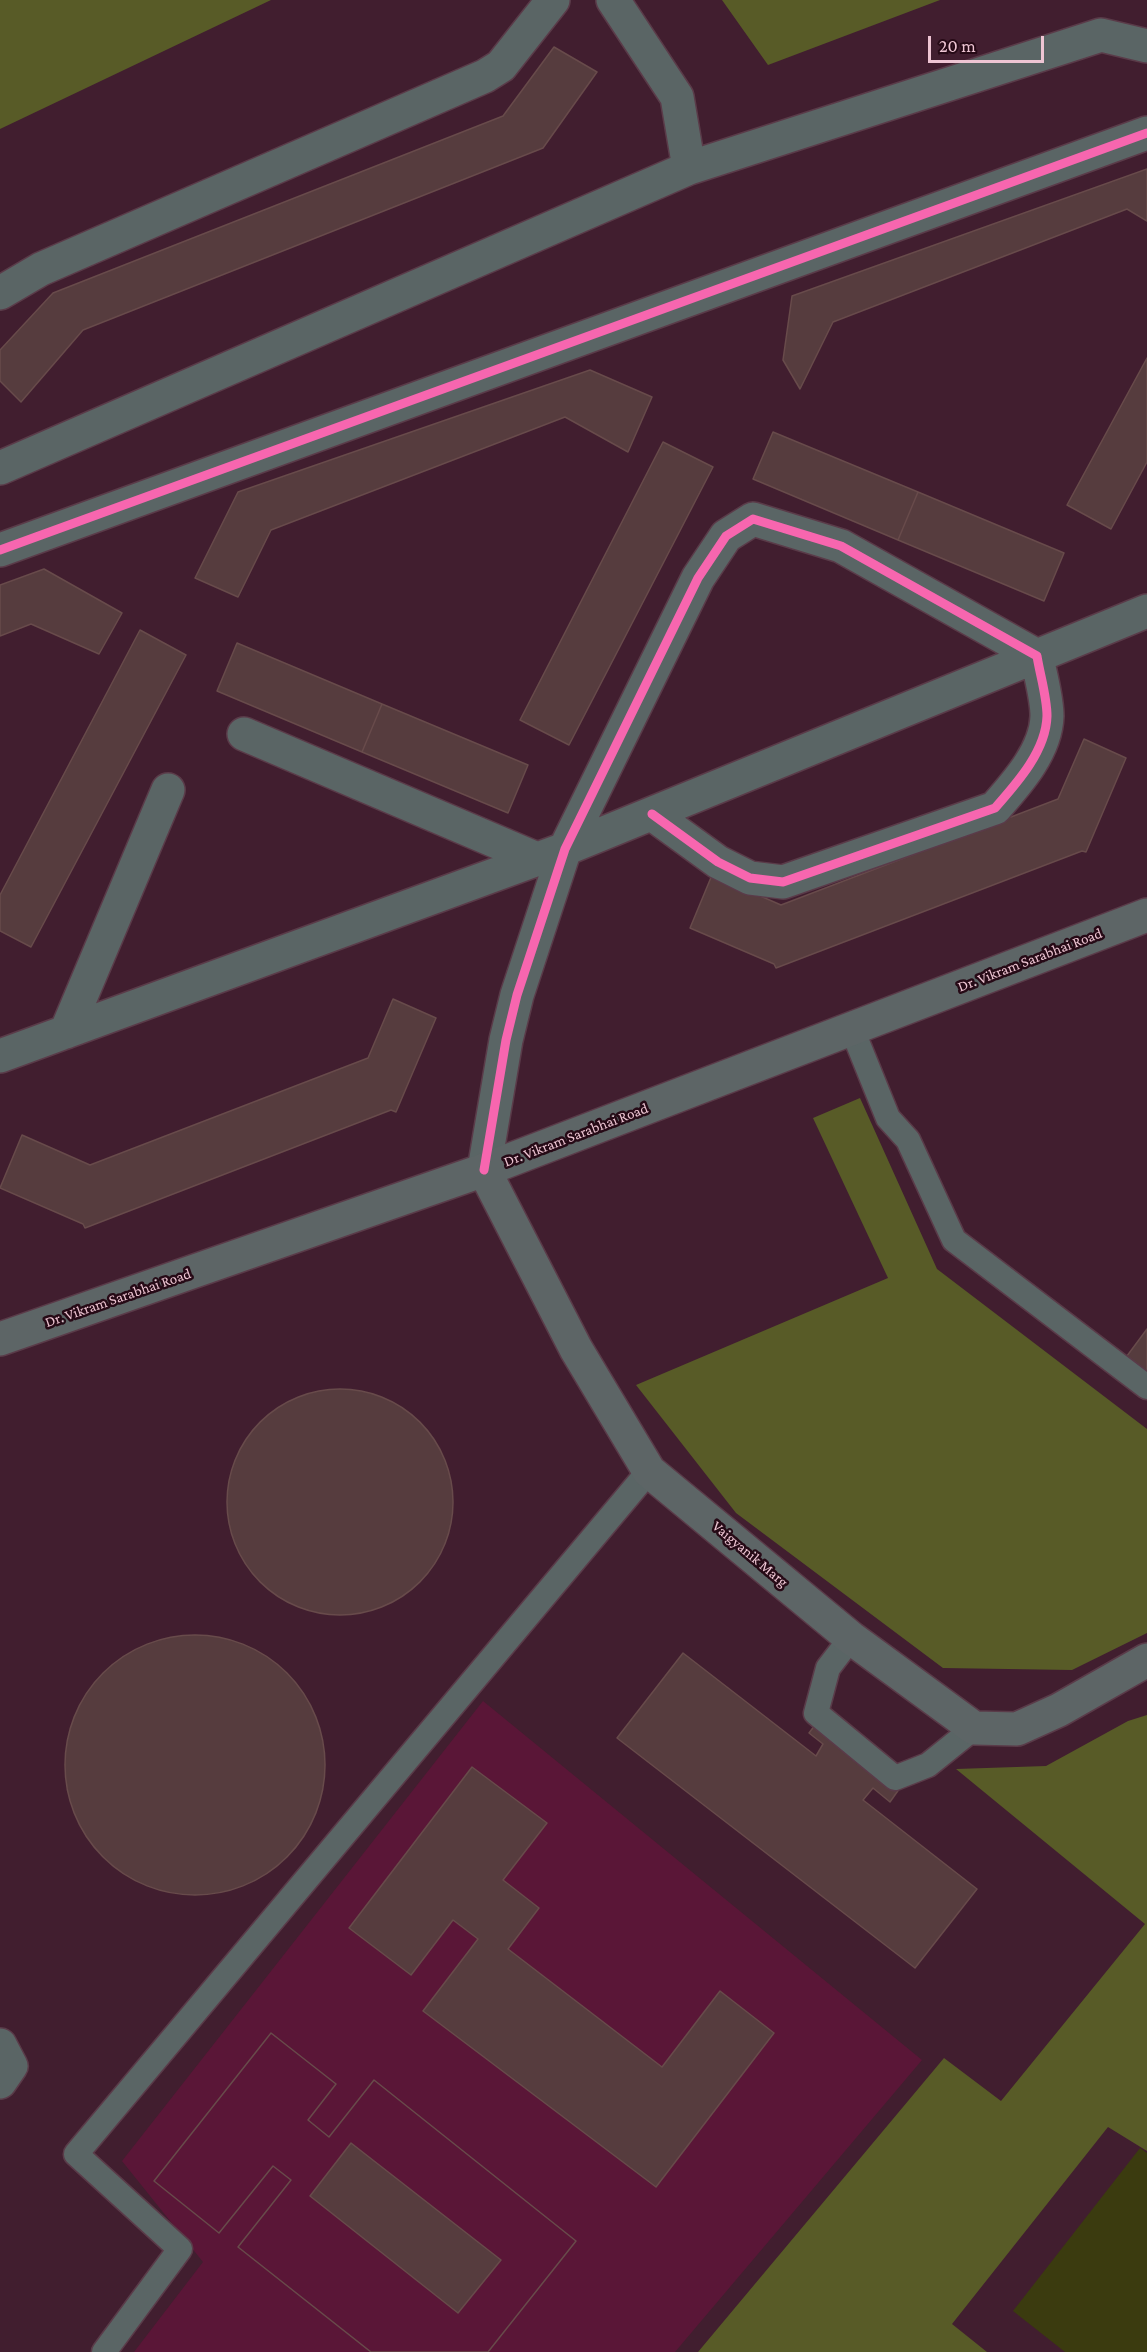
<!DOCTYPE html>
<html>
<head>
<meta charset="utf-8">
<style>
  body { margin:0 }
  #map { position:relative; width:1147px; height:2352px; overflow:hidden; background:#411e2f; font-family:"Crimson Pro",serif }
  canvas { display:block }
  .scale { position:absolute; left:928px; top:36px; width:116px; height:27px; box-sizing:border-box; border:3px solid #eec5d3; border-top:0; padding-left:8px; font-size:18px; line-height:21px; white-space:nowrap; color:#eec5d3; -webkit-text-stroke:4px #260a16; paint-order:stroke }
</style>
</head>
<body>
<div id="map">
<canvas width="1147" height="2352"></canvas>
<div class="scale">20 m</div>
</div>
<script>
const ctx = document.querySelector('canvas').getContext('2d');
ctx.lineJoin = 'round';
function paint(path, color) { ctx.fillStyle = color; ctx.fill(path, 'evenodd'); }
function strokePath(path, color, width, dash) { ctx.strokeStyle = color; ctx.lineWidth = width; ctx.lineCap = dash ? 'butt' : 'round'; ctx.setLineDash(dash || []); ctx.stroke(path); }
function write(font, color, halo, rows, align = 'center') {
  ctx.font = font + ' "Crimson Pro",serif'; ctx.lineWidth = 5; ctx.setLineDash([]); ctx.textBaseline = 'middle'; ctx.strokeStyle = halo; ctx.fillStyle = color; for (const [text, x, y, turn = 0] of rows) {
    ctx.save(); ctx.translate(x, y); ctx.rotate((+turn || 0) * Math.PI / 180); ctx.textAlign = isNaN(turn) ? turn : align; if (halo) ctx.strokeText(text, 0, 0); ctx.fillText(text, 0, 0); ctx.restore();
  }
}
paint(new Path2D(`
  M483,1701l439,359 -247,292h-541l69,-90 -81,-101z`), '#5a1637');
paint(new Path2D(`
  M1140,2148l7,5v199h-82l-52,-41z`), '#3b3b0f');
paint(new Path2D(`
  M0,0h271l-271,129z
  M722,0h218l-172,65z
  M860,1098l77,171 210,160v204l-75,37 -129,-2 -207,-155 -100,-128 252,-107 -75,-160z
  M1147,1715v436l-39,-24 -156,197 35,28h-289l246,-294 57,43 144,-177 -189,-155 90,-3 82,-45z`), '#585b27');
const building = new Path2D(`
  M554,47l43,25 -54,76 -460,182 -62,72 -21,-21v-31l53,-57 450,-177z
  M1147,169v52l-20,-12 -294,113 -33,67 -17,-29 9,-64z
  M1147,358v104l-36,67 -44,-24z
  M590,370l62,27 -24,55 -63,-35 -294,113 -33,67 -43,-19 43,-86z
  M773,432l145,60 -20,48 -145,-61z
  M663,442l50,25 -144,278 -49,-25z
  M918,492l146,61 -20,48 -146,-61z
  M44,569l78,44 -23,41 -68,-30 -31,12v-51z
  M140,630l46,25 -155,292 -31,-16v-36z
  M237,643l145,61 -20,48 -145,-61z
  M382,704l146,61 -20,48 -146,-61z
  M1084,739l42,19 -40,94 -4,-1 -306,117 -2,-4 -84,-36 22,-53 69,30 277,-106z
  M393,999l43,19 -40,94 -5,-2 -306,118 -2,-4 -83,-36 22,-53 68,30 278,-107z
  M1147,1329v54l-26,-19z
  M227 1502a113 113 0 1 1 226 0a113 113 0 1 1-226 0Z
  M65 1765a130 130 0 1 1 260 0a130 130 0 1 1-260 0Z
  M683,1653l133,103 7,-12 -14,-11 9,-12 84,64 -12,17 -17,-14 -10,12 114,89 -62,79 -298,-230z
  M472,1767l75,56 -44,57 36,28 -31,41 154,118 58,-76 54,42 -118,154 -233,-176 55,-72 -25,-19 -42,55 -62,-47z
  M271,2033l65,51 -28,36 21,17 45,-57 202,161 -88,111h-117l-133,-105 53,-67 -18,-14 -54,67 -65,-52zM351,2143l150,117 -43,53 -148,-117z
  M271,2033l65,51 -28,36 21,17 45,-57 202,161 -88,111h-117l-133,-105 53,-67 -18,-14 -54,67 -65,-52z`);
paint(building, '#563c3e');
strokePath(building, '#684b4b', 1.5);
const lane = new Path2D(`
  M852,1029l36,89 20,22 46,100 193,147
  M851,1638l-23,30 -12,45 79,65 33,-13 46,-37
  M104,2352l76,-103 -104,-95 573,-683`);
const street = new Path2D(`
  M689,168l412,-133 46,11
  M0,293l41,-24 444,-193 16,-10 52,-66
  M0,468l689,-300 -12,-71 -64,-97
  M0,550l1147,-417
  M244,734l293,125
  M66,1032l102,-242
  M0,1056l565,-207 582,-238
  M484,1170l22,-130 11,-45 48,-146 133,-271 28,-42 27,-17 88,27 196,110c3,19 10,41 10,60 -1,35 -30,67 -52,92l-212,74 -33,-4 -32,-16 -66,-48
  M0,2045l11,21 -11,16`);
const secondary = new Path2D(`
  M484,1170l92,179 73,122 202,167 123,90 43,1 42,-19 88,-50
  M0,1339l484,-169 663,-255`);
strokePath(lane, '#5a3b49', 27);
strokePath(street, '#5a3b49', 36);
strokePath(secondary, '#5a3b49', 36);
strokePath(lane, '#5a6565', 24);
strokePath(street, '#5a6565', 33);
strokePath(secondary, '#5d6566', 33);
strokePath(new Path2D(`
  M0,550l1147,-417
  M484,1170l22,-130 11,-45 48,-146 133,-271 28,-42 27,-17 88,27 196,110c3,19 10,41 10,60 -1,35 -30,67 -52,92l-212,74 -33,-4 -32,-16 -66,-48`), '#f766af', 9);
write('15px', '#eec5d3', '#260a16', [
  ["Dr. Vikram Sarabhai Road",1030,960,-21],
  ["Dr. Vikram Sarabhai Road",576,1135,-21],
  ["Dr. Vikram Sarabhai Road",118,1298,-19],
  ["Vaigyanik Marg",750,1554,40]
]);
</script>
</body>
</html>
